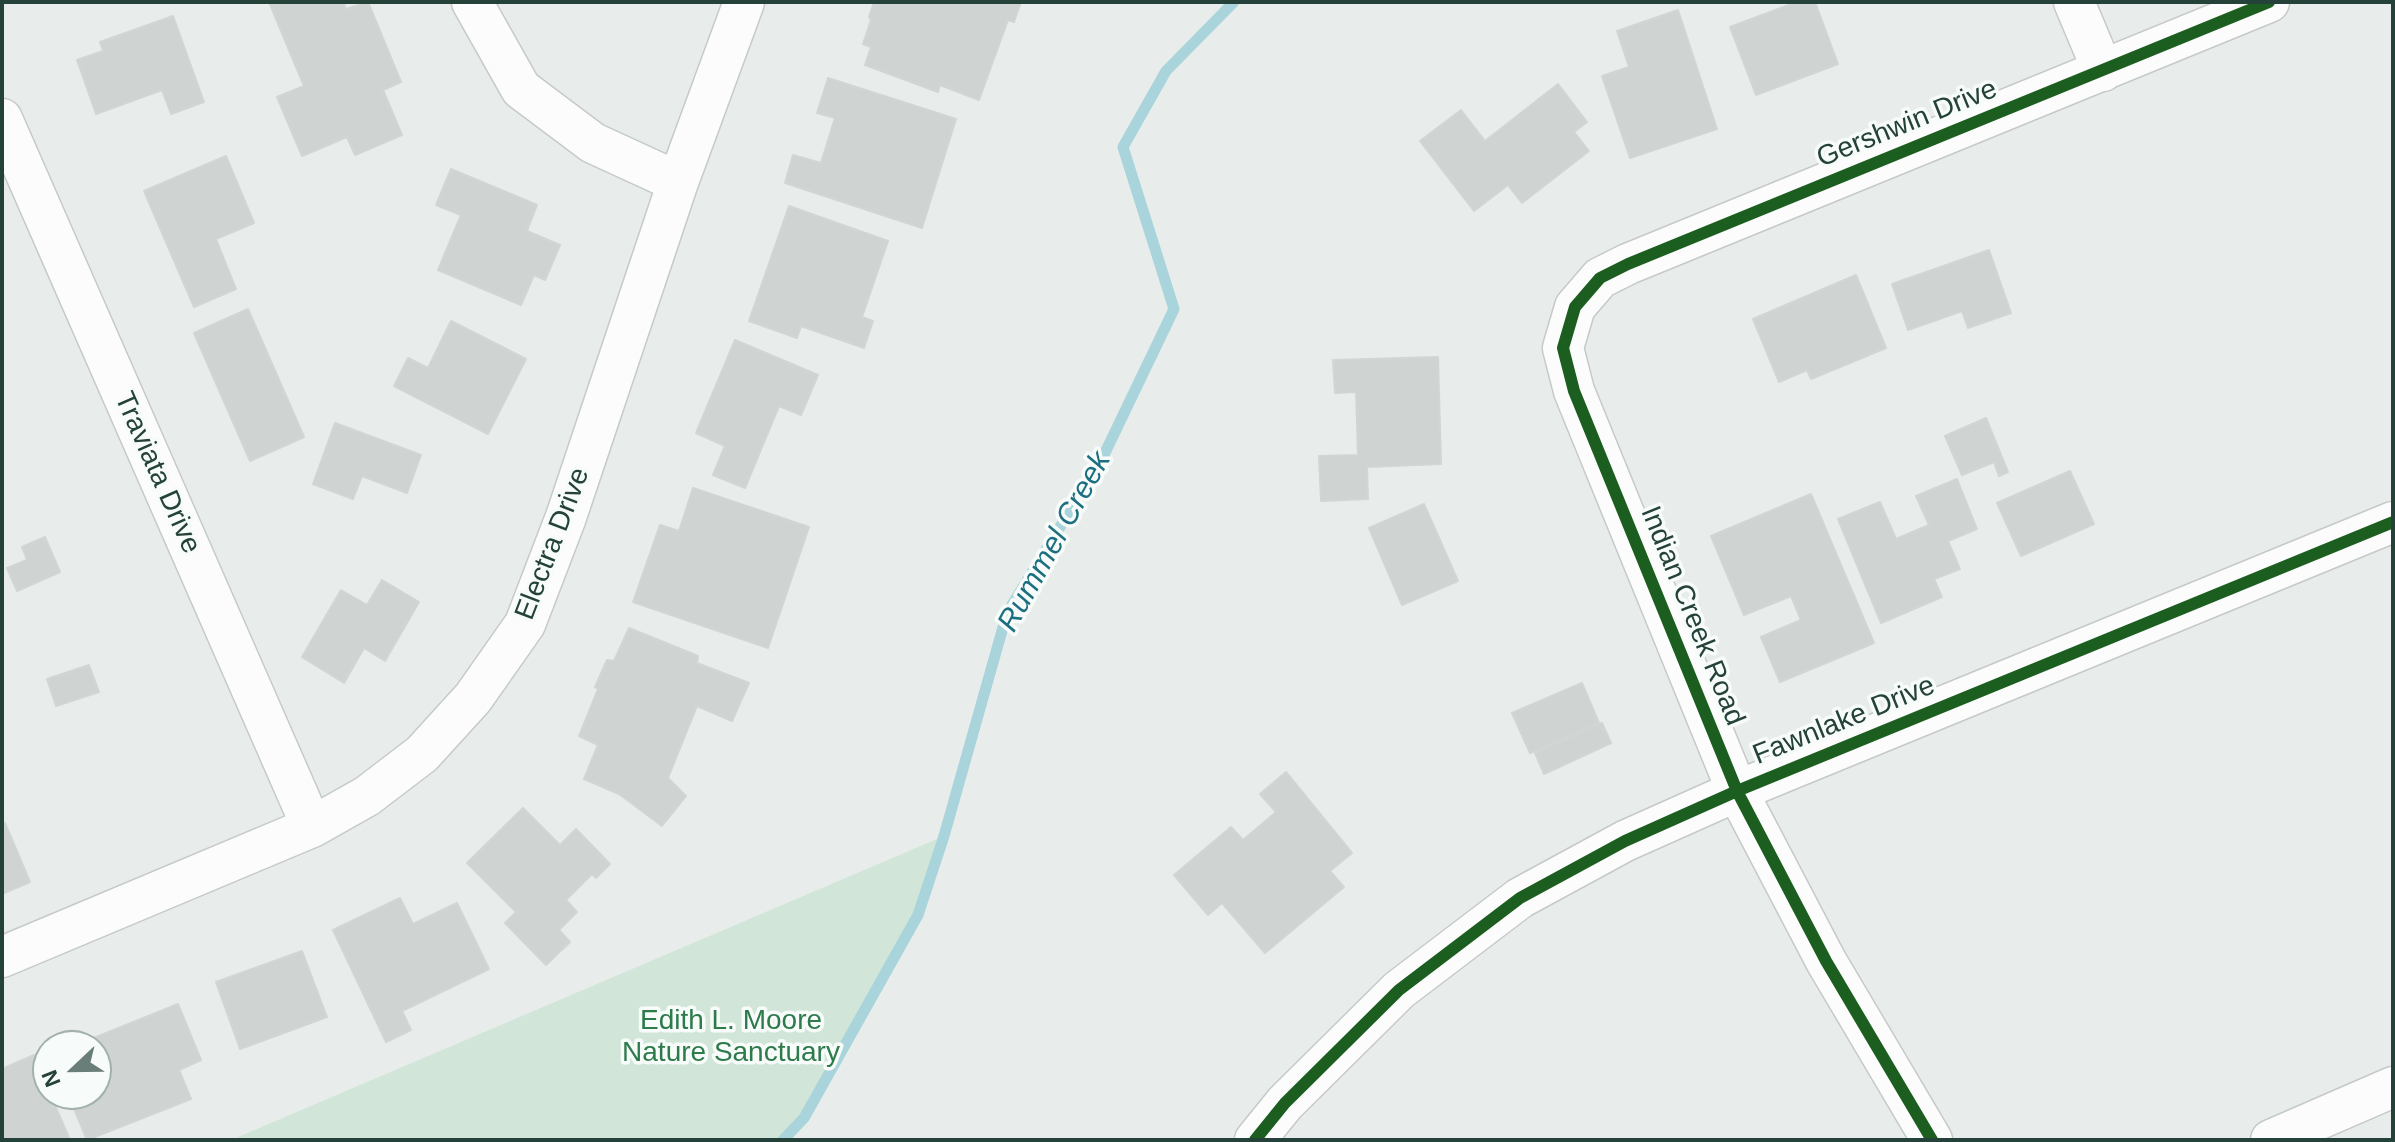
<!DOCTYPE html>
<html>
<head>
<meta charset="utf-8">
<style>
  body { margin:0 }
  #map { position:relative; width:2395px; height:1142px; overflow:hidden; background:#e8edeb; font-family:Arial,sans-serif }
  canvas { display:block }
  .frame { position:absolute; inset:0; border:4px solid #24423a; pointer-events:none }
  .north { position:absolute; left:32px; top:1030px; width:80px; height:80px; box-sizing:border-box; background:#f7fbf9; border:2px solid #a3b1ad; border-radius:50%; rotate:248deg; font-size:22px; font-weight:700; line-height:32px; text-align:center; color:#24423a }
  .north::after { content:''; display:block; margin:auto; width:28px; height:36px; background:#697e78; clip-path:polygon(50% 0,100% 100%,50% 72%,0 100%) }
</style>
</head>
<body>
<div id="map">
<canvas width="2395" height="1142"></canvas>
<div class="frame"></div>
<div class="north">N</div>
</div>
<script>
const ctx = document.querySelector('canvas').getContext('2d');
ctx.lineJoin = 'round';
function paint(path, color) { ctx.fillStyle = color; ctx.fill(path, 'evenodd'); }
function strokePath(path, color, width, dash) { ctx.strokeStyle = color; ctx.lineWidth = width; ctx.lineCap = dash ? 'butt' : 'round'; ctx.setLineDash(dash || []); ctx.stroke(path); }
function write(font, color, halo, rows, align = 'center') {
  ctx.font = font + ' Arial,sans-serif'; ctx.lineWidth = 7; ctx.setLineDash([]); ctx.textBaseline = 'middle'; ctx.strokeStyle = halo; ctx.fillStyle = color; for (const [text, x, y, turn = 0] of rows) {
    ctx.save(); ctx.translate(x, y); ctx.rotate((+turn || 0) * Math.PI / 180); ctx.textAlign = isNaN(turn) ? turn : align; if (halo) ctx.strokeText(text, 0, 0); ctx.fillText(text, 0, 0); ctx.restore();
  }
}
paint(new Path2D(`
  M944,836l-26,79 -114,203 -21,22h-552z`), '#d1e6d8');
strokePath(new Path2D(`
  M783,1140l21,-22 114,-203 26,-79 63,-223 95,-154 72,-150 -51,-162 43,-76 68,-69`), '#a9d4db', 11);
const building = new Path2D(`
  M269,2h74l3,7 22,-7 33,80 -18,8 19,45 -47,20 -8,-18 -45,19 -25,-59 27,-11z
  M874,2h147l-7,20 -6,-2 -29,80 -39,-15 -2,7 -73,-27 6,-18 -8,-3 8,-24 -2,-3z
  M1797,2h18l23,62 -82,31 -26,-68z
  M1678,10l39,119 -87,29 -28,-82 27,-9 -12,-36z
  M173,16l31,86 -33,12 -9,-24 -66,24 -19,-54 26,-9 -3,-9z
  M828,78l128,41 -34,109 -137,-45 8,-28 28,8 14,-45 -18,-5z
  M1558,84l29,38 -13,10 15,19 -67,52 -14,-18 -34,26 -54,-70 41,-31 24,31z
  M226,156l28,67 -38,16 20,50 -42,18 -50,-116z
  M451,169l86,36 -10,26 33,14 -15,35 -11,-5 -13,30 -83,-35 23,-55 -25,-10z
  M789,206l99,35 -26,76 11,4 -9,27 -63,-22 -4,12 -48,-17z
  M1989,250l22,63 -43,15 -6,-17 -54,19 -16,-46z
  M1856,275l30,73 -75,31 -4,-9 -28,12 -26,-63z
  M248,309l56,128 -54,24 -56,-128z
  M451,321l75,38 -38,75 -94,-48 14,-28 20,10z
  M735,340l83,35 -17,40 -22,-9 -34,82 -32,-13 12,-29 -29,-13z
  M1438,357l3,107 -74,3 1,32 -47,2 -2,-45 39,-1 -2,-63 -21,1 -2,-33z
  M1986,418l22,54 -9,4 -5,-14 -32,13 -17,-39z
  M335,423l86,32 -14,38 -45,-17 -9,23 -40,-15z
  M2070,471l24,53 -73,32 -24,-53z
  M1957,479l20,50 -29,12 12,28 -26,10 8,18 -61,26 -43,-104 42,-17 16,37 33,-14 -13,-29z
  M693,488l116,39 -41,121 -135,-46 27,-77 19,6z
  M1811,494l63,149 -94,39 -19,-45 40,-17 -10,-24 -47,19 -33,-79z
  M1424,504l34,77 -56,24 -33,-77z
  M45,537l15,35 -43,19 -10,-23 20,-8 -5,-13z
  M382,580l37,22 -34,59 -21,-13 -20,35 -42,-26 39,-67 26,15z
  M629,628l69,28 -1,7 52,20 -17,38 -35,-15 -29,72 18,18 -24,30 -43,-32 -35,-15 14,-34 -19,-9 19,-47 -3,-2 12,-27 7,1z
  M89,665l10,27 -43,14 -9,-27z
  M1582,683l17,40 -69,30 -18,-40z
  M1602,723l9,20 -67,31 -9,-21z
  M1286,772l66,81 -22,18 14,16 -79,66 -43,-50 -14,12 -34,-40 57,-48 12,13 33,-28 -16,-18z
  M523,808l37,37 16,-16 34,35 -14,14 -4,-4 -26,26 11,12 -18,18 11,12 -24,23 -41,-42 11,-11 -49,-49z
  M5,823l25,59 -28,12v-70z
  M400,898l13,26 44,-21 32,66 -87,42 9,19 -25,12 -53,-112z
  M302,951l25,66 -87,32 -24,-67z
  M178,1004l23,56 -22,10 12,29 -104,41 -19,-46h28v-48h-22z
  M34,1055l14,34v5h2l20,46h-68v-71z`);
paint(building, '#cfd4d2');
strokePath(building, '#d1d6d4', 2);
const street = new Path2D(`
  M472,2l49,87 72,54 85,39
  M2074,2l29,69
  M2,119l310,708
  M2,957l310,-130 55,-31 55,-42 51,-56 52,-74 41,-107 112,-335 66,-180
  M1255,1140l30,-37 114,-113 121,-92 105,-57 112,-50 656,-269
  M1932,1140l-106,-179 -89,-170 -163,-400 -11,-43 12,-41 25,-29 28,-14 641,-262
  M2271,1140l122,-53`);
strokePath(street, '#c5cac8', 43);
strokePath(street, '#fcfcfc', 40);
strokePath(new Path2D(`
  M1255,1140l30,-37 114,-113 121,-92 105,-57 112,-50 656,-269
  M1932,1140l-106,-179 -89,-170 -163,-400 -11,-43 12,-41 25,-29 28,-14 641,-262`), '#1b5e20', 12);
write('28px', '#24423a', '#f7fbf9', [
  ["Gershwin Drive",1907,124,-22],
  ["Traviata Drive",157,473,66],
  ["Electra Drive",553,544,-69],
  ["Indian Creek Road",1692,616,68],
  ["Fawnlake Drive",1844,721,-22]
]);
write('28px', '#2d7a4b', '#f7fbf9', [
  ["Edith L. Moore",731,1021],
  ["Nature Sanctuary",731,1053]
]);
write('italic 30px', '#1c6f80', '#f7fbf9', [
  ["Rummel Creek",1055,542,-61]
]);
</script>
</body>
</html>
